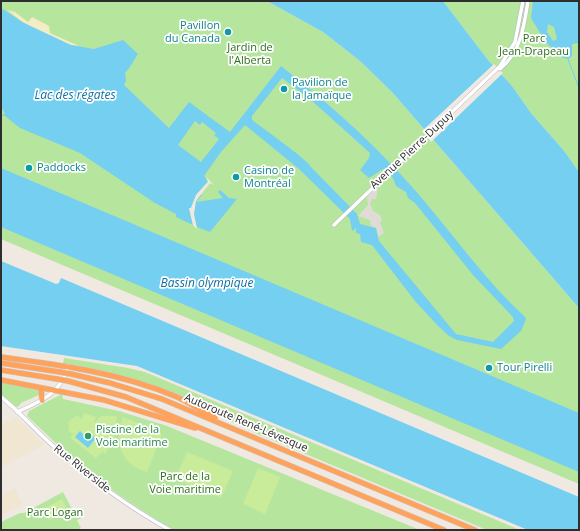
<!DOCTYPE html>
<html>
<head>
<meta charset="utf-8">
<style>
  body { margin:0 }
  #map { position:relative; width:580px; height:531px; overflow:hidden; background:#efe9e1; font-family:"Open Sans",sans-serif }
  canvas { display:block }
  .frame { position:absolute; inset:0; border:2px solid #2e2e2e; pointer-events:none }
</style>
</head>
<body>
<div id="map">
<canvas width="580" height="531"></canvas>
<div class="frame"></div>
</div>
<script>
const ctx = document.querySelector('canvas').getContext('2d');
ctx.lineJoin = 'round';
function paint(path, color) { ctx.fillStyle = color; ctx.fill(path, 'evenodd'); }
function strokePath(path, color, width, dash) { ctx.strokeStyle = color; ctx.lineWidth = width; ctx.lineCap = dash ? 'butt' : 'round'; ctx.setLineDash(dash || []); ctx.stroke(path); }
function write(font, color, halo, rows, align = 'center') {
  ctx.font = font + ' "Open Sans",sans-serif'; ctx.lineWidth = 3.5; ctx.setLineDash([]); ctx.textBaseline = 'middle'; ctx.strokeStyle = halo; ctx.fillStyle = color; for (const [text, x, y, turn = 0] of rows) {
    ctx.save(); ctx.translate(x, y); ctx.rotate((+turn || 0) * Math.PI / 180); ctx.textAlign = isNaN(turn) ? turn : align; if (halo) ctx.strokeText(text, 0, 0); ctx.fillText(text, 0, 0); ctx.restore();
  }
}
paint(new Path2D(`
  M16,417l28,28 -43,22v-42z
  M15,488l8,17 -22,10v-20z`), '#f0e6d1');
paint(new Path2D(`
  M1,1h266l56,31 37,29 32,31 187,216v176l-578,-245z
  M443,1h136v171l-14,-20 -34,-39 -19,-27 -24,-26z
  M64,358l64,10 17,4 375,158h-33l-229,-96 -94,-44 -101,-26z
  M1,381l34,7 4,2 2,4 -20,9 -3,4 -3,-1 -14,-12z
  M62,394l1,5 56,12 48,15 253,104h-245c-41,-22 -76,-49 -112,-80v-3h-3l-33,-31 2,-5z
  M63,492l11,21h8l2,4 -7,3 4,8 -5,2h-75v-8l19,-9h4z`), '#b6e59e');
paint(new Path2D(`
  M7,10l8,2 13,10 4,-5 17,9 1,7 29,13c-26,-2 -53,-21 -72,-36z`), '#f3ecc5');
paint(new Path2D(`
  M84,413l12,4 -2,6 7,-7h16l-4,26 -8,12 -3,-2 -6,6 -26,-20 3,-4 -5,-4 1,-2 -1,-6 9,-7 5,4z
  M123,417l37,15 2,3 -15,37c-26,-7 -34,-31 -24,-55z
  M187,452l46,19 -12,27 -46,-19z
  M258,468l22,9 -15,37 -22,-10z
  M62,499l6,12 -19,9 -6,-11z`), '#c9ec9a');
paint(new Path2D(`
  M378,186l-2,13h-4l-2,4 3,8 7,4 2,5 -2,2 4,11 -6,4 -2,-9 -5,-2 -1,-6 -12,-4 10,-11 -1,-9z`), '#dfdcd8');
paint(new Path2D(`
  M267,1h176l45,59 24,26 19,27 34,39 14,20v136l-187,-216 -32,-31 -37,-29z
  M533,1h46v42l-7,1v12l-4,3 -11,-3 -3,-6 -9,-9 -14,-23zM548,24l6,3 3,12 -4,2 -6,-9z
  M3,9l19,13 49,23 23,4 29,-9 15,14c-5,7 -7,13 -13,19l1,8 -2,4 45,43 20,-26 41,30 51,-66c54,42 105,88 149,142 31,37 59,76 95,109l1,2 -5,12 -20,18 -44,-9 -8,-4 -10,-9 -24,-26 -43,-56 -11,-3 -1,-8 -4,-1v-5l-4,3 -2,-12 -51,-50 -54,-44 -24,27 -17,24 4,5 -12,14 -5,13 -2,1 4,16 -17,-8v-3l-21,-11 -75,-50 -60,-25 -15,-12h-3l3,-3 -4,-6v-96zM282,78l29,22 59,53 -1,5 -9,12 9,8 14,-9 10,9 3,8 10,6 2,6 7,5 58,72 40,42 1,4 -21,21 -37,-8 -77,-93 -3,-13 -16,-4 -3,-10 -47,-48c-2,-6 -49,-39 -58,-46v-4zM195,121l5,4 2,-3 14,11 -2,2 5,4 -18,23 -23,-17z
  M1,168l578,245v59l-578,-245z
  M220,190l9,8 8,1 -27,33 -13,-5c-5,-11 -4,-24 3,-33l2,1 -6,7 27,-4 -5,-6z
  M1,261l55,23 3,-1 2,-5 518,219v33h-51l-391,-164 -136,-20z
  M80,431l4,4 3,-4 9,7 -8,10 -13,-11z`), '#75cff0');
paint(new Path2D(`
  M494,64l9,9 -72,69 -9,-11z
  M206,177l8,8 -4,-2 -14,18 -2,13 3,15 -4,-4 -4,-17h2l5,-13 12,-13z`), '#efe9e1');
strokePath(new Path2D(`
  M568,59l11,29
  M579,107v6`), '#75cff0', 1);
const tertiary = new Path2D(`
  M500,69c21,-17 24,-43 28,-68
  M334,225l166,-159 15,-24 8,-41
  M1,397c18,14 34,33 51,48 36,32 76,62 118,85
  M17,412c23,-10 45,-19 51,-46`);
const motorway = new Path2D(`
  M1,357c60,8 120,16 176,40 13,6 25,14 38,21
  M1,363l59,9
  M1,370l56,9
  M71,374l39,9 52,16 313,131
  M1,380l103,20 91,28
  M68,381l58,16 318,133
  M41,388l1,12`);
strokePath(tertiary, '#b4b7c1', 4.5);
strokePath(motorway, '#c9c9c9', 6);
strokePath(tertiary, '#fff', 3.5);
strokePath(motorway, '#ffa35c', 5);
const motorwayBridge = new Path2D(`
  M60,372l11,2
  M57,379l11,2`);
strokePath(motorwayBridge, '#c9c9c9', 6, []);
strokePath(motorwayBridge, '#ffa35c', 5);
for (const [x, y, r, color] of [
  [228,32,4,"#0f9aa8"],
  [284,89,4,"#0f9aa8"],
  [29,168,4,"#0f9aa8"],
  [236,177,4,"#0f9aa8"],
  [489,368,4,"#0f9aa8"],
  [88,436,4,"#2e9e5b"]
]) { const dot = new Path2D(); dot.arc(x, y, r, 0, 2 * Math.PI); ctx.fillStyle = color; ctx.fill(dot); strokePath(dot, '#fff', 1.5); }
write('11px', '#0d838f', '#fff', [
  ["Pavillon",220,26,"right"],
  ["du Canada",220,39,"right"],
  ["Pavilion de",292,83],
  ["la Jamaïque",292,96],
  ["Paddocks",37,168],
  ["Casino de",244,171],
  ["Montréal",244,184],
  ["Tour Pirelli",497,368]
], 'left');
write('11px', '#2c6e1b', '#fff', [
  ["Parc",534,39],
  ["Jean-Drapeau",534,52],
  ["Jardin de",250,48],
  ["l'Alberta",250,61],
  ["Parc de la",185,477],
  ["Voie maritime",185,490],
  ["Parc Logan",55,513]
]);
write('11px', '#2e2e2e', '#fff', [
  ["Avenue Pierre-Dupuy",412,150,-43],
  ["Autoroute René-Lévesque",246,423,23],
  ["Rue Riverside",82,469,39]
]);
write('11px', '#27864d', '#fff', [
  ["Piscine de la",96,430],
  ["Voie maritime",96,443]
], 'left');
write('italic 12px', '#0d6fa3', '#fff', [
  ["Lac des régates",75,96],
  ["Bassin olympique",207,284]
]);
</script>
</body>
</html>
